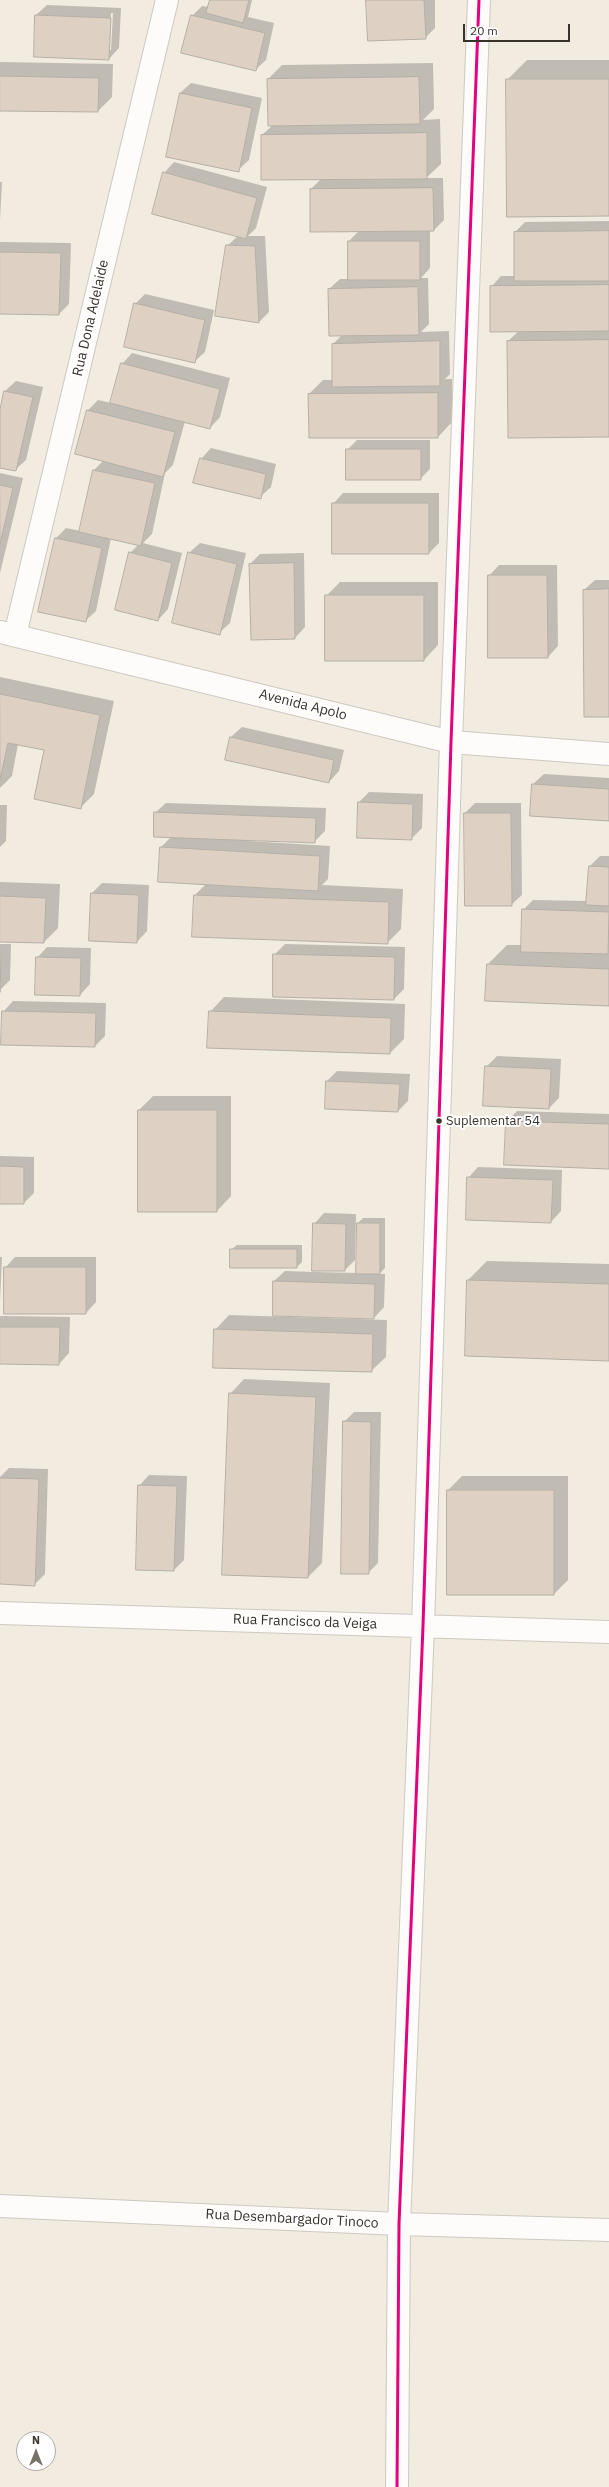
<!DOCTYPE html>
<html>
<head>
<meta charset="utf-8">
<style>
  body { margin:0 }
  #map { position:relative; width:609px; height:2487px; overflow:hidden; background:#f1ebe0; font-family:"IBM Plex Sans",sans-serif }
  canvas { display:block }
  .north { position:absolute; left:16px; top:2431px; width:40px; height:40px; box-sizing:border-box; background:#fff; border:1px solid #afadaa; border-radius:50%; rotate:0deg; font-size:11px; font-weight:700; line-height:16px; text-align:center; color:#37322a }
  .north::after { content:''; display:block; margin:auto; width:14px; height:18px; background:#78736a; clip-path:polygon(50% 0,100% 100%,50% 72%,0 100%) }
  .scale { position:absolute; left:463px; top:24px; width:107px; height:18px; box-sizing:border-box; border:2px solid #37322a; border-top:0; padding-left:5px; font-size:12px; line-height:14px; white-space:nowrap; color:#37322a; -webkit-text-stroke:3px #fff; paint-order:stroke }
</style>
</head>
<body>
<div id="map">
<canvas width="609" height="2487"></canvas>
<div class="north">N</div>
<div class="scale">20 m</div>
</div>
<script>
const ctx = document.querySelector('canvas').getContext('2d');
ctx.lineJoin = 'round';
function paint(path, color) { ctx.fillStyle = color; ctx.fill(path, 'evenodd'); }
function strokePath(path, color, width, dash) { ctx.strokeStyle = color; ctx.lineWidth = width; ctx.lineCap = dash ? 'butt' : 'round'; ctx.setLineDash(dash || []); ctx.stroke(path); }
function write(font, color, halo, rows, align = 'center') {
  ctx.font = font + ' "IBM Plex Sans",sans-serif'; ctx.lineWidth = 4; ctx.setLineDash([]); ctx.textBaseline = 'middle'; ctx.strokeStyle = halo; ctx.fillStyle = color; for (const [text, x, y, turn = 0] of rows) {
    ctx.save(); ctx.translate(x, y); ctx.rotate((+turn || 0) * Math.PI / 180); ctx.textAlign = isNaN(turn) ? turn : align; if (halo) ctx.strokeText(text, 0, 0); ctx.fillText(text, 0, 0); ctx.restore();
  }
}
paint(new Path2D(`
  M211,0h41l-4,17 26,6 -8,37 -11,10 -63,-54 10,-10 7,1z
  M367,0h68v28l-10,10z
  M47,5l74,3 -2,40 -10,11 -73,-44zM111,13h2l-2,37h-2z
  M527,60h82v155l-102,-135z
  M0,62l113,2 -1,33 -14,14 -98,-1z
  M433,63l1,46 -11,11 17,-1 1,45 -15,14h17l1,42 -10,10h-4v38l-9,10h7l1,46 -8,8 28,-1 1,43 -5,5h7v43l-14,15h-128l-1,-43 14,-14h10v-36l9,-9 -13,-46 11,-10h9v-38l10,-10 -48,-42 10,-10 -59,-44 11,-10 -5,-46 14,-14z
  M191,83l71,15 -13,62 -11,10 -58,-77z
  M174,162l93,25 -11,41 -8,8h17l4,76 -10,10 -32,-76 11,-10 -74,-63z
  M0,182h2l-2,38z
  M609,221v215l-101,-95 11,-10 -28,-44 10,-11h14v-44l10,-10z
  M0,242l71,1 -2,61 -10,10 -59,-1z
  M145,294l69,16 -9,42 -11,10 -59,-58z
  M132,353l98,25 -10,39 -10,11 -25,-7 -12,44 -8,8 -13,61 -9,9 39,10 -14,56 -10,11 -28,-67 9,-9 -28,-6 -15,73 -11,10 -46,-10 17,-73 10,-10 15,3 13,-61 10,-10 -16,-50 10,-10 13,3 11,-39z
  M16,381l27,6 -17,73 -11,10 -15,-3v-53l5,-23z
  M357,440h73v29l-10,10 -73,-29z
  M211,448l65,16 -5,23 -11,10 -59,-38z
  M0,473l23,5 -23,95z
  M343,493h96v50l-10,10h-96v-49z
  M200,543l46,10 -16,70 -11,10 -30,-80z
  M304,553l1,74 -10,11 -43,1 -2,-75 10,-10z
  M499,565h58l1,81 -10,11 -59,-81z
  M595,580h14v136l-25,-126z
  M340,582h98v63l-14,15h-98v-64z
  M0,677l114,24 -20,93 -14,14 -35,-58 -27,-6 -6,32 -12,12z
  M242,727l102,23 -5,21 -10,11 -98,-45z
  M544,774l65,4v42l-78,-5 2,-31z
  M369,792l54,2 -1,34 -11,11 -52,-37z
  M166,803l160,5 -1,23 -11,11 -66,-3v2l82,5 -2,33 -6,6 81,4 -2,40 -14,14 -192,-48 12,-12 -46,-36 11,-11 -17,-23z
  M475,803h46l1,92 -11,10 -46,-92z
  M0,805h7l-1,36 -6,6z
  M600,856h9v149l-121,-41 19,-19h15l1,-35 10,-10 54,1 3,-35z
  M0,882l60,2 -2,44 -14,14 -44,-1z
  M102,883l47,2 -2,46 -10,11 -45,-49z
  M0,944h11l-1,36 -10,10z
  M285,944l120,3 -1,42 -10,10 -120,-44z
  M47,947l44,1 -1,36 -10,11 -43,-37z
  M224,997l181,7 -1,35 -14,14 -180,-41z
  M13,1001l93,2 -1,33 -10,10 -92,-34z
  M497,1056l64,3 -2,39 -10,10 -63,-41z
  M337,1071l73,3 -2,27 -10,10 -71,-30z
  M153,1096h78v100l-14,15 -78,-101z
  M517,1111l92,3v54l-104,-4 2,-43z
  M0,1156l34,1v36l-10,10h-24z
  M478,1167l84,3 -1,41 -10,11 -83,-44z
  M324,1213l32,1 -1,46 -10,10h-31v2l43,1 1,-50 5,-5h22v50l-6,6h6l-1,33 -10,11 -100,-37 11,-10 28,1 1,-48z
  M237,1245h65v17l-5,5 -66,-17z
  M0,1257h2l-2,45z
  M15,1257h81v45l-10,11 -81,-45z
  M487,1261l122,3v96l-143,-5 2,-75z
  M229,1315l158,5 -1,37 -15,14 -156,-41z
  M0,1316l70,1 -1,36 -10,11 -59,-1z
  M244,1379l86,4 -8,180 -14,14 -78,-183z
  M354,1412h27l-3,151 -10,10 -24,-151z
  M9,1468l39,1 -3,105 -11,11 -34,-2v-106z
  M149,1475l38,1 -3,84 -10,10 -37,-1 2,-83z
  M462,1476h106v104l-14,14 -106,-104z`), '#0003');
const building = new Path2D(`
  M210,0h39l-6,23 -37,-10z
  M366,0h58l2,39 -58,2z
  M35,15l76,3 -2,42 -75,-3z
  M191,15l74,18 -9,38 -75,-18z
  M0,76l99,2 -1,34 -98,-1z
  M419,77l1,47 -152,2 -1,-47z
  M506,79h103v137l-102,1z
  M180,93l72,15 -13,64 -73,-15z
  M427,133v46l-166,1v-45z
  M163,172l94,26 -11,41 -94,-25z
  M433,188l1,43 -124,1v-43z
  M609,231v50h-95v-49z
  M348,241h72v39h-72z
  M226,245l29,1 4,77 -44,-7z
  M0,252l61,1 -2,62 -59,-1z
  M609,285v46l-119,1v-46z
  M418,287l1,48 -90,1 -1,-47z
  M134,303l71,17 -10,43 -71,-16z
  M609,340v97l-101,1 -1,-97z
  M440,341v45l-108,1v-43z
  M121,363l99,26 -10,40 -100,-26z
  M4,391l29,6 -17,74 -16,-3v-58z
  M438,393v45h-129l-1,-44z
  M87,410l88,22 -12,45 -88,-23z
  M346,449h75v31h-75z
  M200,458l66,16 -5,25 -68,-16z
  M93,470l62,13 -14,63 -62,-14z
  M0,485l13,3 -13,56z
  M332,503h97v51h-97z
  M55,538l47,10 -16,74 -48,-10z
  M129,552l43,11 -14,58 -43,-11z
  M188,552l49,12 -17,71 -48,-12z
  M294,563l1,76 -44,1 -2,-76z
  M488,575h59l1,83h-60z
  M609,589v128h-25l-1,-127z
  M325,595h99v66h-99z
  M0,694l100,21 -19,94 -47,-10 10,-49 -36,-7 -8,37z
  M230,737l104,23 -5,23 -104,-23z
  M532,784l77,5v32l-79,-5z
  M358,802l55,2 -1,36 -55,-2z
  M154,812l162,6 -1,25 -161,-6z
  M464,813h47l1,93h-47z
  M160,847l160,9 -2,35 -160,-9z
  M589,866l20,1v39l-23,-1z
  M91,893l48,2 -2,48 -48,-2z
  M194,895l195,7 -1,42 -196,-7z
  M0,896l46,2 -2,45 -44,-1z
  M522,909l87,3 -1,42 -87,-2z
  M0,954h1l-1,38z
  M273,954l122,3 -1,43 -121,-3z
  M36,957l45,1 -1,38 -45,-1z
  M487,964l122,5v37l-124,-5z
  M2,1011l94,2 -1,34 -94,-2z
  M209,1011l182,7 -1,36 -183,-6z
  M485,1066l66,3 -2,40 -66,-3z
  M326,1081l74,3 -2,28 -73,-3z
  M138,1110h79v102h-79z
  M506,1121l103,3v45l-105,-4z
  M0,1166l24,1v37h-24z
  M467,1177l86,3 -2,43 -85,-3z
  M313,1223l33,1 -1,47h-33z
  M357,1223h23v51h-24z
  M230,1249h67v19h-67z
  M4,1267h82v47h-82z
  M467,1280l142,4v77l-144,-5z
  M273,1281l102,3 -1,35 -101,-3z
  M0,1327h60l-1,38 -59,-1z
  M214,1329l159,5 -1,38 -159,-4z
  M229,1393l87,4 -8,181 -86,-3z
  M343,1421l28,1 -2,152h-28z
  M0,1478l39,1 -4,107 -35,-2z
  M138,1485l39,1 -3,85 -38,-1z
  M447,1490h107v105h-107z`);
paint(building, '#ded1c3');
strokePath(building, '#b5afa7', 1);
const minor = new Path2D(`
  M0,632l451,110 158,12
  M15,635l152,-635
  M0,1613l609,19
  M0,2206l399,18 210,6
  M397,2487l2,-263 24,-598 28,-884 28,-742`);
strokePath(minor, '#cec9c1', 24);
strokePath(minor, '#fdfcfa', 22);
strokePath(new Path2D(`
  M397,2487l2,-263 24,-598 28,-884 28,-742`), '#e5007d', 3);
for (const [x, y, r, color] of [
  [439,1121,3.5,"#37322a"]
]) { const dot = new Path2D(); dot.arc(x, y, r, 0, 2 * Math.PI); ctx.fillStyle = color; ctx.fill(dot); strokePath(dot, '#fff', 1.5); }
write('13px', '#37322a', '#fff', [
  ["Suplementar 54",446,1121]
], 'left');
write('14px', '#37322a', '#fff', [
  ["Rua Dona Adelaide",91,318,-77],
  ["Avenida Apolo",303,705,14],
  ["Rua Francisco da Veiga",305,1622,2],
  ["Rua Desembargador Tinoco",292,2219,3]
]);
</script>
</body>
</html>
